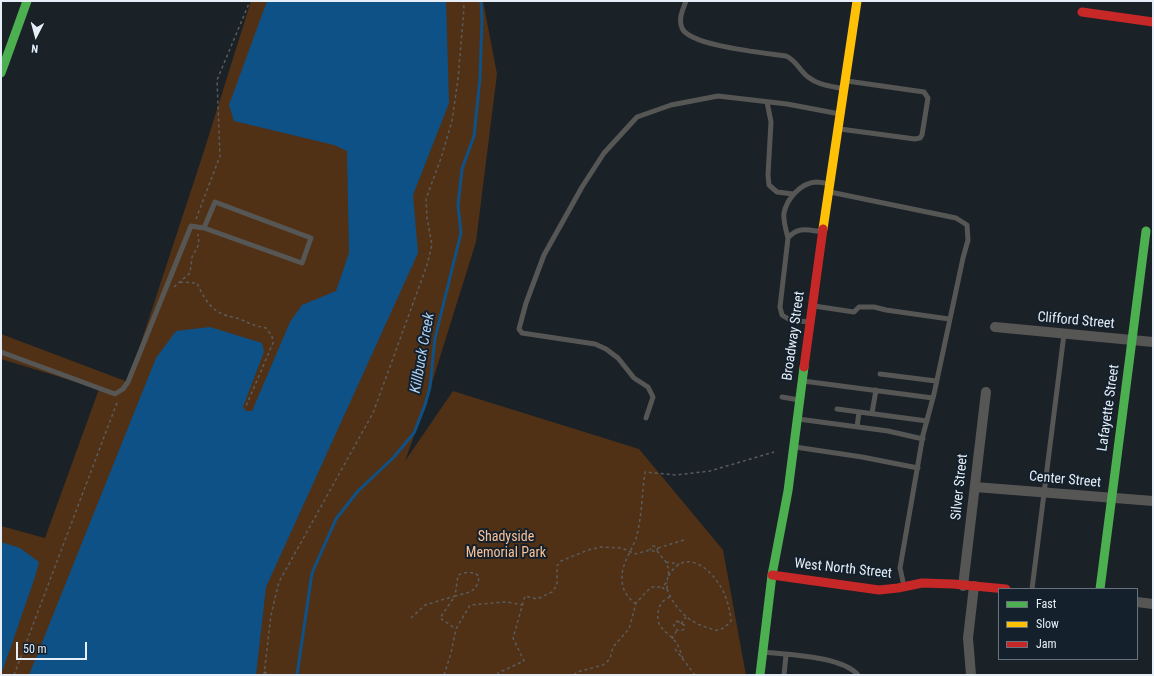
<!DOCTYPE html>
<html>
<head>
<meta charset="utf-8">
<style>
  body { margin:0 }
  #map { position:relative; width:1154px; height:676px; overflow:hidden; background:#1a2127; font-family:"Roboto Condensed",sans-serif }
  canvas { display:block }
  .frame { position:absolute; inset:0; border:2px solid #e6eef7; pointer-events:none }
  .legend { position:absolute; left:998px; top:588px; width:140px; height:72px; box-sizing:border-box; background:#14212d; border:1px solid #68737e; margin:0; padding:5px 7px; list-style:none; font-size:12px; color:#e6eef7 }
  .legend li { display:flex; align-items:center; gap:8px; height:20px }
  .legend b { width:20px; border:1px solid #68737e }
  .north { position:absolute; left:16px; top:16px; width:40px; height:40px; -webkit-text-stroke:3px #14212d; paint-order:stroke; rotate:186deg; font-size:11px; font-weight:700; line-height:16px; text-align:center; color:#e6eef7 }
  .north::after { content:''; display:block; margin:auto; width:14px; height:18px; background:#e6eef7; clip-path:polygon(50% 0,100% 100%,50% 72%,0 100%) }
  .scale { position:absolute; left:16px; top:642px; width:71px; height:18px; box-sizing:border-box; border:2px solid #e6eef7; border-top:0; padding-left:5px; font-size:12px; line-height:14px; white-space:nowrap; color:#e6eef7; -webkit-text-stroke:3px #14212d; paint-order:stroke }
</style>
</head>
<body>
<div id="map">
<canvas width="1154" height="676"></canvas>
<div class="frame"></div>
<ul class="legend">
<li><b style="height:5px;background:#4caf50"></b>Fast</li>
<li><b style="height:5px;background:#ffc107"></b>Slow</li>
<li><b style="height:5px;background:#c62828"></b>Jam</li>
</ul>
<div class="north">N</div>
<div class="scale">50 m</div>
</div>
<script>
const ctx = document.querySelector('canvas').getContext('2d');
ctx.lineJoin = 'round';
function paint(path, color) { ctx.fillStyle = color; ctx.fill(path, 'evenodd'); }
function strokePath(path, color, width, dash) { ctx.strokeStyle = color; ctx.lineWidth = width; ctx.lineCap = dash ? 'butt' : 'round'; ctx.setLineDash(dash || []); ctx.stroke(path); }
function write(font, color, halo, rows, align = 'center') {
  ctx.font = font + ' "Roboto Condensed",sans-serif'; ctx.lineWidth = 4; ctx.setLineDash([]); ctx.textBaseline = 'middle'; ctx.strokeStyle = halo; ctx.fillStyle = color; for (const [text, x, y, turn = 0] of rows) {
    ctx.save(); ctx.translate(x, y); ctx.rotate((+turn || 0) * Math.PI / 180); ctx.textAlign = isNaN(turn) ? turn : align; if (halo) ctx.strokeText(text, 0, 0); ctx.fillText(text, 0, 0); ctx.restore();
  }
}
paint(new Path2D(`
  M251,1h232l14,73 -21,168 -51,163 -20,56 48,-70 186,58 84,101 23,125h-745v-149l44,12 54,-149 -98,-30v-25l127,48 75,-228z`), '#503116');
paint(new Path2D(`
  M267,1h179l3,102 -36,92 5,58 -152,334 -10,88h-227l127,-317 20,-27 34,-4 52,16 2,9 -21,55 3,4h6l38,-89 12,-17 34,-14 13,-38 -2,-102 -13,-6 -100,-24 -5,-16z
  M1,542l19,6 19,14 -4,15 -34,98z`), '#0d5187');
strokePath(new Path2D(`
  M297,675l15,-102 24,-54 22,-28 35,-33 21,-25 11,-28 5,-18 5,-49 26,-105 -3,-28 4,-36 12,-33 6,-58 2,-57 -1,-20`), '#0d5187', 3);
strokePath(new Path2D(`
  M196,219l24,-63 -3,-76 33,-79
  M180,282l17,1c6,13 13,27 28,32 5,2 10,2 15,4 11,5 14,7 26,9l6,8 1,7 -27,63
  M174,287l16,-14 2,-16 7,-13 -1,-10
  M658,548l26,-8
  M657,551l9,11 3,8 -2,12 -5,5 2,2h3v-7
  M666,562l13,2
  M667,589c7,19 22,34 42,39 3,1 6,3 9,2 6,-1 9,-5 13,-9 -1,-12 -4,-22 -9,-32 -12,-22 -38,-42 -54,-12
  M670,597c-5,2 -9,5 -11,11 -5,20 6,21 17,34 2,3 6,13 7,18
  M636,604c-9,-6 -14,-15 -14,-25 -1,-16 11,-29 15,-44 5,-20 5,-43 8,-63l31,3 34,-4 64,-19
  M411,618l14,-13 30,-9 3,-21c8,-3 14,-4 21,1 -1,16 -11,17 -24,20l-15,22 16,11
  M677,621l7,4v4l-3,2 -4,-1 -3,-4v-3z
  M681,624l5,-7
  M672,639l5,-9
  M675,649l20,26
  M264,672l8,3
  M14,675l104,-275
  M264,675l7,-60 8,-33 94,-169 54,-148 5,-20 -5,-27 -1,-19 15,-41 11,-37 6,-42 6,-71 -1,-7
  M444,675l7,-22 5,-24 14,-24 37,-3 16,3
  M498,675v-2l26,-12 -11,-23 12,-42 12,3 15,-7 5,-7v-19l4,-5 27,-11 13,-3 21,1 13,6 15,-4 6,2 2,-4 -4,-2h-2l-2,4
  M574,675l3,-3 26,-7 7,-6 3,-12 16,-18 7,-26 15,-16h11`), '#5a5c5d', 1.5, [3, 3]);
strokePath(new Path2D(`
  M686,1c-3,8 -8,18 -4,27 7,18 84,25 104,28 10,4 14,15 22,21 10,8 23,9 36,12
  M767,102l4,20 -3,53 1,10 8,7 16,2
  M840,129l75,10 5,-1 2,-3 6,-37 -4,-6 -77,-11
  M830,192l126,26 11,7 1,15 -5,18 -29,136 -11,41 -23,133 4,18
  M788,238c10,-12 20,-8 34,-6
  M814,306l40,6 5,-5h15l12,3 63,9
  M809,322l-19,-2 -8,-5 -2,-8 8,-69c-2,-8 -5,-17 -4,-25 3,-15 17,-30 32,-31 4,0 9,1 13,2
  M1,352l114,42 8,-5 5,-7 63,-156 13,2 98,35 9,-25 -96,-36 -11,26
  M880,374l56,7
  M803,381l130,17
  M782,397l17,3
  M837,409l90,12
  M872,413l4,-23
  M646,418l7,-21 -5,-10 -14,-9 -16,-20 -12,-9 -11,-5 -73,-11 -3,-4 7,-26 18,-48 38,-68 22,-34 33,-36 34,-12 47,-9 69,8 53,10
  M798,419l90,12 35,8
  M857,427l2,-15
  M795,447l67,10 56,11
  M1032,589l32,-255
  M764,652c25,3 78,4 94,23
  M784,675l2,-20`), '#565655', 5);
strokePath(new Path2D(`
  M995,327l158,15
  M975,487l178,14
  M963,586l23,-194
  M1137,602l16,2
  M971,675l-3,-37 6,-52`), '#565655', 10);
strokePath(new Path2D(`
  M1,73l26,-72
  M1100,589l46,-358
  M760,675l12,-100 16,-84 16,-124`), '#4caf50', 9);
strokePath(new Path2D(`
  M823,229l34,-228`), '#ffc107', 9);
strokePath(new Path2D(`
  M1082,12l71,10
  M804,367l19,-138
  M772,575l107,15 19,-2 24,-5 31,1 53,5`), '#c62828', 9);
write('14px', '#e6eef7', '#14212d', [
  ["Clifford Street",1076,321,5],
  ["Broadway Street",794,336,-82],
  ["Lafayette Street",1109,408,-82],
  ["Center Street",1065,480,5],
  ["Silver Street",960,487,-84],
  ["West North Street",843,569,6]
]);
write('14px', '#fac096', '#14212d', [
  ["Shadyside",506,537],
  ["Memorial Park",506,553]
]);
write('italic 15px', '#aecff0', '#14212d', [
  ["Killbuck Creek",423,353,-80]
]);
</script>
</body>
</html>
